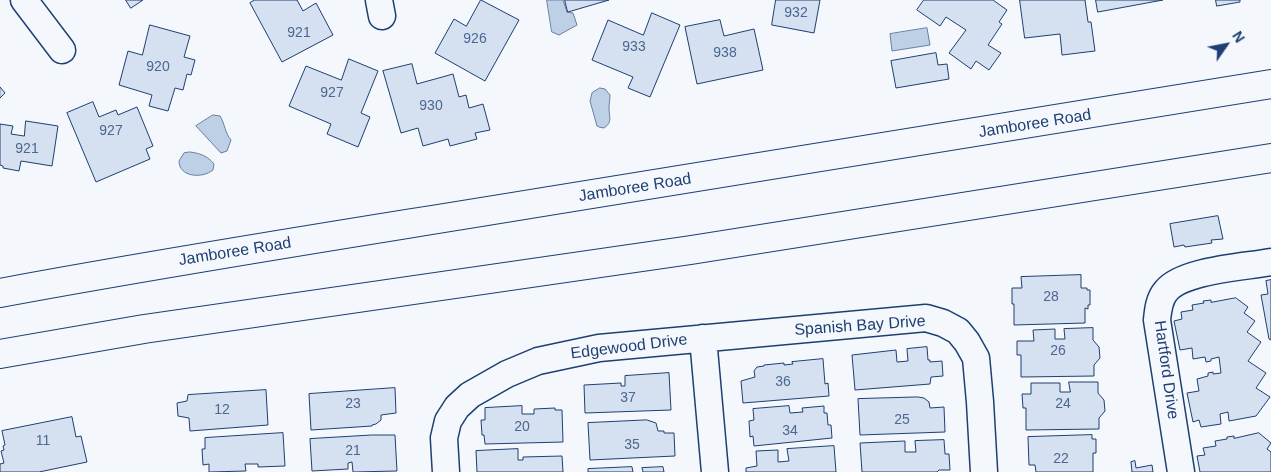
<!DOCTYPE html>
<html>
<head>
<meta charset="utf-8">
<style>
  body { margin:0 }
  #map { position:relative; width:1271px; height:472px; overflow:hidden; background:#f4f7fb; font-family:Helvetica,sans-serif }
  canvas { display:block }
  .north { position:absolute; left:1201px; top:20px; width:50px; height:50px; -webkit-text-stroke:4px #f4f7fb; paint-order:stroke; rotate:57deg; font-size:14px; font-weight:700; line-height:20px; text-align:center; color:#1d3f73 }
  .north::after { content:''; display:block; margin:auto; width:18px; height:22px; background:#1d3f73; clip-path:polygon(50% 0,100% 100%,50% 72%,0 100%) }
</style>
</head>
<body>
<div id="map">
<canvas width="1271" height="472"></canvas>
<div class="north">N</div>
</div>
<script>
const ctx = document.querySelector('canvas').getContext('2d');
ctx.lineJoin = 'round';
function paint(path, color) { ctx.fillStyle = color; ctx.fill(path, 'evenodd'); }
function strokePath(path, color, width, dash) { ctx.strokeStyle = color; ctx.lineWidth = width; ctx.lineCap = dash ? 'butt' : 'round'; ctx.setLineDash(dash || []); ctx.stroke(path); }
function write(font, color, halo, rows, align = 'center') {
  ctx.font = font + ' Helvetica,sans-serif'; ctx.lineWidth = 4; ctx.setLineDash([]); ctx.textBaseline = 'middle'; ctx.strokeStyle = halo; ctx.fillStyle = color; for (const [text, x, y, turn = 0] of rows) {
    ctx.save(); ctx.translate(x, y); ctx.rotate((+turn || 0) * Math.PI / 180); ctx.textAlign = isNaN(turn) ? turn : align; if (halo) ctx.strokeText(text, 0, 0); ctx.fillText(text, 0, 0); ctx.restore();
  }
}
const water = new Path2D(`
  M547,0h16l4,12 6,1 4,12 -18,10 -7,-3z
  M927,28l3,17 -38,6 -2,-17z
  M600,88l5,1 5,6c0,5 -1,9 -1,13 0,9 4,14 -5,20l-5,-1 -2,-1 -7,-25 2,-8z
  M213,115l7,1c5,8 5,17 11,24l-4,11 -6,2 -25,-27z
  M190,152c9,1 18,4 24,12l-1,6c-11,9 -34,7 -34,-9l5,-8z`);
paint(water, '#bed0e5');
strokePath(water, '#687fa3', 1);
const building = new Path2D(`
  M126,0h17l-12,8z
  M255,0h42l6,11 13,-8 17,32 -51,27 -32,-59z
  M481,0l38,20 -34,61 -50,-28 19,-34 12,7z
  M565,0h44l-41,12z
  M776,0h44l-6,33 -42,-8z
  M924,0h69l14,10 -8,12 3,2 -14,21 13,8 -12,17 -13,-9 -5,8 -22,-16 17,-23 -20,-13 -6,9 -23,-16z
  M1020,0h65l3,22h3l4,29 -33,4 -2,-21 -35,4z
  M1096,0h67l-65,12z
  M1216,0h24v2l-23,4z
  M652,13l28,12 -30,72 -22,-9 5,-11 -41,-17 16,-40 35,15z
  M720,20l4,16 30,-7 9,41 -66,14 -12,-57z
  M150,25l40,11 -6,21 11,3 -4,15 -4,-1 -4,16 -8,-2 -7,23 -19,-5 3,-11 -33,-10 9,-34 14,4z
  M936,53l2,12 9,-1 2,15 -53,9 -5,-27z
  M349,59l29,12 -17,42 9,4 -12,30 -31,-13 4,-10 -42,-18 17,-40 35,14z
  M412,64l5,20 36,-10 6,23 7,-2 3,13 14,-4 7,26 -15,3 2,6 -27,7 -2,-7 -25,7 -5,-18 -17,5 -18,-62z
  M0,87l5,6 -5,5z
  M93,102l6,15 17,-7 2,5 19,-8 16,39 -7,3 4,10 -54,23 -29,-69z
  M26,121l32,5 -6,40 -31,-5 -2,10 -16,-3v-2l-3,-1v-41l13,2 -2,8 13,2z
  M1218,216l5,23 -12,1 1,3 -27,4 -1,-2 -10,2 -4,-23z
  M1081,275v13h6v2h3v15h-2v4l-3,-1v15l-71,2v-21h-2v-16h10l-1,-11z
  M1271,280v60l-2,-1 -8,-44 7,-1 -2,-13z
  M1236,298l12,9 -4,6 11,8 -8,11 14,10 -13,19 18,12 -10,15 14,9 -14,19 -27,5 -1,-9 -8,2 1,10 -20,3 -2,-7 -6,2 -6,-29 12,-2 -2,-12 11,-3v-3l5,-1v2l8,-1 -2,-16 -8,2v2l-5,1 -1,-5 -12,2 -1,-11 -12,2 -6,-29 8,-2 -1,-7 12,-2 -1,-5 12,-2 -1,-2 8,-1v2z
  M1093,328v12l6,7 1,11 -6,7v11l-73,1v-22h-4v-14h17l-1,-11 22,-1v10h10l-1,-10z
  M927,347l1,13h2v2l12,-1 1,15 -12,1 -1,7 -75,6 -3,-35 44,-5 1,12 11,-1 -1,-12z
  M823,359l2,25 3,-1 1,13 -86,7 -2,-22 14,-4 -1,-6 3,-4 7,-1v-1l20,-2v2l9,-1 -1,-2z
  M669,373l2,37 -86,3 -1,-28 37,-2v3h4v-10z
  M1069,382h29v11l6,7 1,11 -6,7v11l-73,1v-22h-3l-1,-14h9v-11h29v9h10z
  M395,388l1,25 -15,2v5l-5,4 -4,1v1l-61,4 -2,-36z
  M266,390l2,35 -78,6 -1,-13 -11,-2 -1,-13 10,-2 1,-6z
  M918,397l6,1 5,4 1,6 14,-1 1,25 -85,3 -2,-36z
  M522,406v8h12v-5l21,-1v2h7l1,32 -78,2 -1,-9h-2l-1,-15h4v-12z
  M789,406l1,7 13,-1 -1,-4 22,-2v7h3l1,12h3l1,13 -78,8 -1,-10 -3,1 -1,-16 5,-1 -1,-11z
  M72,417l4,20 5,-1 6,26 -48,10h-39v-8l4,-1 -3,-12 3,-1 -1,-4 2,-1 -3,-14z
  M647,420l9,3 2,8h6v2h10l1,23 -85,4 -2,-37z
  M283,433l2,33 -27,1v-3h-13l1,7 -37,1v-8l-6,1 -1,-16h3v-11z
  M1259,433l12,10 -4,6 4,3v20h-71l-3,-16 8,-1 -2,-7 13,-2 -1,-5 12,-2v-2l7,-1v2z
  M372,435h23l2,36 -44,1 -1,-10 -4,1v6l-36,2 -2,-32z
  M1092,435v4h4v14h-3v19h-57l-1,-7h-6l-1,-28z
  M944,440l1,14h4l1,16h-11l-2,2h-75l-2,-29 45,-2v11h11l-1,-11z
  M834,446l2,26h-90v-4l11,-2 -1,-15 22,-1v12l11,-1 -2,-12z
  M518,449v11h5v-3l39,-1 1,16h-86l-1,-21z
  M1135,461l1,7 16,-3 1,7h-21l-1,-10z
  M632,467l1,5h-45v-3z
  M663,467l1,5h-21l-1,-4z`);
paint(building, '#d5e0f0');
strokePath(building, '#1d3f73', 1);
const minor = new Path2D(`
  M24,0l38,50
  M379,0l3,16
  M703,338l12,134
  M446,472l-2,-34 4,-17 9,-14 13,-12 37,-21 31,-13 61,-13 327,-30 17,5 15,8 9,11 9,16 4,44 4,70
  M1181,472l-24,-152c1,-10 2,-21 9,-29 17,-21 79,-24 105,-29`);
const major = new Path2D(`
  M0,293c182,-34 366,-62 549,-92 241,-38 482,-76 722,-117
  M0,354l144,-25 547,-79 580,-92`);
strokePath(minor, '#1d3f73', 29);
strokePath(major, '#1d3f73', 30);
strokePath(minor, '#f4f7fb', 26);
strokePath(major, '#f4f7fb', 28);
write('14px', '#4b6792', null, [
  ["932",796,13],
  ["921",299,33],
  ["926",475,39],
  ["933",634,47],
  ["938",725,53],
  ["920",158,67],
  ["927",332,93],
  ["930",431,106],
  ["927",111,131],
  ["921",27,149],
  ["28",1051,297],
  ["26",1058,351],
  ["36",783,382],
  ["37",628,398],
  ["23",353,404],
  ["24",1063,404],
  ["12",222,410],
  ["25",902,420],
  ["20",522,427],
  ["34",790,431],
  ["11",43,441],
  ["35",632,445],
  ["21",353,451],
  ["22",1061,459]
]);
write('16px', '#1d3f73', '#f4f7fb', [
  ["Jamboree Road",1035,124,-9],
  ["Jamboree Road",635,188,-9],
  ["Jamboree Road",235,252,-9],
  ["Spanish Bay Drive",860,326,-4],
  ["Edgewood Drive",629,347,-7],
  ["Hartford Drive",1166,370,82]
]);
</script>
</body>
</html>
